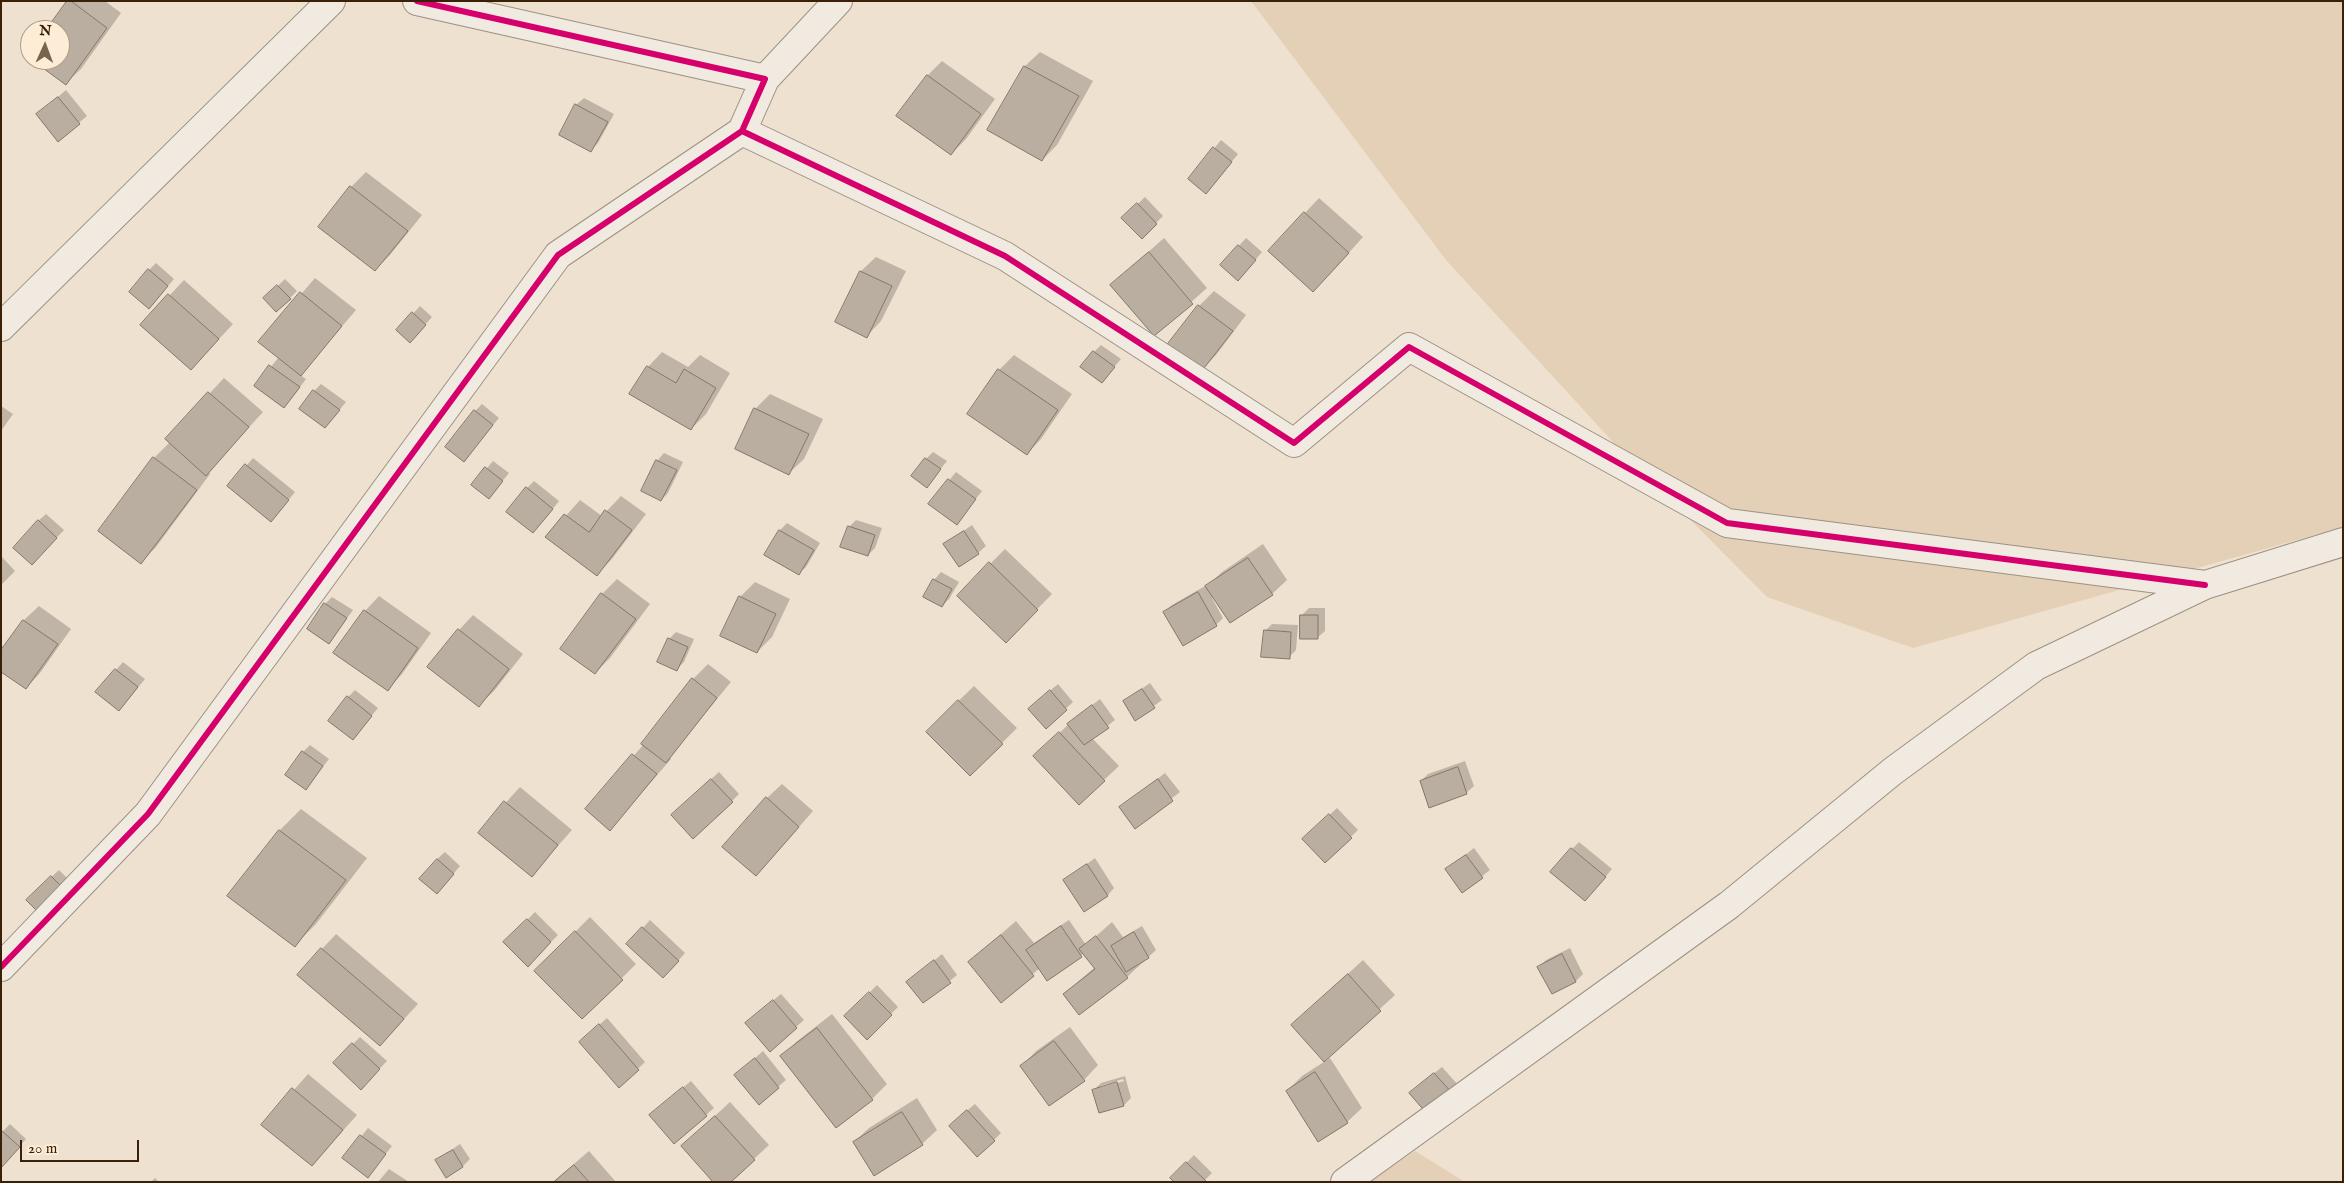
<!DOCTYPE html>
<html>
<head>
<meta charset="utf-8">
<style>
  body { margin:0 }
  #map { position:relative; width:2344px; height:1183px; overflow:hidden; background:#efe1cf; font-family:"IM FELL English",serif }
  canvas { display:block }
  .frame { position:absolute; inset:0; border:2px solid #3a2007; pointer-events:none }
  .north { position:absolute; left:20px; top:20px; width:50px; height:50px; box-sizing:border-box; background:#fdedd7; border:1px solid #af9b84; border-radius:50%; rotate:2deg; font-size:14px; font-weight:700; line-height:20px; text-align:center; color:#3a2007 }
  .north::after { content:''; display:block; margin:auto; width:18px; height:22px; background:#79644d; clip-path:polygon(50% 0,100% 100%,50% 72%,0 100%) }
  .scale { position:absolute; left:20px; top:1140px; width:119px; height:22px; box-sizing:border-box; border:2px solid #3a2007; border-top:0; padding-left:6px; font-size:15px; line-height:18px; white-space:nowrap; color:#3a2007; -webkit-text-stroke:4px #fdedd7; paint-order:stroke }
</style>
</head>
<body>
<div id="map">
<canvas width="2344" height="1183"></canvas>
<div class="frame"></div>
<div class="north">N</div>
<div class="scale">20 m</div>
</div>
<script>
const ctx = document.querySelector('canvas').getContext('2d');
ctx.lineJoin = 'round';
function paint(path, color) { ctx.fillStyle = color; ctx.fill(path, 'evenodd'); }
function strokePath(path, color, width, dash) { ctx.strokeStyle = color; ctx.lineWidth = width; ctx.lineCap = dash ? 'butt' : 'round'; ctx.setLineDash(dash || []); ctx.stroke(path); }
paint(new Path2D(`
  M1251,1h1092v526l-430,121 -146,-51 -154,-155 -167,-182z
  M1415,1151l50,31h-97z`), '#e4d0b6');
paint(new Path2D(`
  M68,1h37l16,12 -40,56 -15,14 -32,-23h26v-30h-13z
  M1040,52l53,29 -36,64 -15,15 -53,-30 36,-64z
  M942,61l53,38 -29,40 -15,15 -53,-38 30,-41z
  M66,90l21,26 -29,24 -20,-26z
  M584,98l30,16 -16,29 -7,7 -15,-45z
  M1221,140l17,14 -25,31 -23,-7z
  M366,172l56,43 -32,40 -15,15 -24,-83z
  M1145,197l18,19 -21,21 -19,-19z
  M1319,198l44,39 -35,39 -23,-63z
  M1164,238l43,50 -53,47 -43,-50z
  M1246,238l16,14 -17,20 -23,-7z
  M876,257l30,14 -25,50 -14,15 -30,-14 24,-51z
  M156,263l18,16 -18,21 -7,-30z
  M315,278l41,32 -56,65 6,4 -15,20 -35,-14 23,-28 -19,-15z
  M285,279l12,12 -7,7h-25z
  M184,280l49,44 -27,29 -64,-28z
  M1214,291l32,24 -30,40 -15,15 -2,-64z
  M420,306l12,11 -15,17 -19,-4z
  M1101,345l20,14 -19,22 -8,-29z
  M662,352l26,15 12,-12 30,18 -24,41 -15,15 -43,-62z
  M1014,355l58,39 -31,45 -14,15 -28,-84z
  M224,378l39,34 -55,60 2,2 -54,73 -15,15 13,-104 16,-16 -3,-3z
  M321,384l25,18 -14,17 -18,-28z
  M770,394l53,25 -19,40 -15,14 -34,-64z
  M482,404l17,14 -35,42 11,-49z
  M1,406l12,8 -12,17z
  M933,452l14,9 -20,25 -1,-27z
  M664,453l19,9 -15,31 -7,7 -4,-39z
  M253,458l42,34 -17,21 -49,-27z
  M493,461l16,12 -20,24 -16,-12z
  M956,472l26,19 -25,32 -27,-19z
  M534,481l25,20 -19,24 -13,-37z
  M621,496l25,18 -35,46 -15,15 -49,-38 33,-37 22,16z
  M46,514l18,16 -25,26 -1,-35z
  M856,520l26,8 -7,20 -7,7 -19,-28z
  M787,523l33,20 -14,24 -8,7 -18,-44z
  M972,525l14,21 -8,7 -33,-9z
  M1263,544l24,36 -15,14 -58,3 -2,1 11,20 -7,7 -52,-13 8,-7 33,-19 1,1 16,-15z
  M1005,549l47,45 -46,47 -48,-45z
  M1,556l14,15 -14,14z
  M941,572l18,10 -10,17 -7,7 -8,-26z
  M617,579l33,25 -40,54 -15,15 7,-79z
  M755,582l35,17 -18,38 -15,15 -17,-55z
  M379,596l52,37 -29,41 -14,15 -23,-78z
  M332,597l21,13 -24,33 -4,-39z
  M39,606l32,23 -31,44 -14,15 -25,-35 23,-33z
  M1309,608h16v23l-8,7 -15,-23z
  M473,615l50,39 -29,37 -15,14 -20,-75z
  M1272,624l26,1 -2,25 -7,7 -24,-26z
  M676,632l18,7 -10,23 -7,7 -8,-30z
  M123,662l22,17 -19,23 -10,-32z
  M708,664l23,18 -62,75 2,2 -61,70 -23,-20 57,-65 49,-65z
  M1150,683l12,17 -26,19 -12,-18z
  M1058,684l15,18 -27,25 -9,-25z
  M974,686l43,42 -47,47 -28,-58z
  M355,690l23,18 -25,30 -5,-41z
  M1100,699l15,21 -23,18 27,28 -15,14 -54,-38 26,-25z
  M310,745l19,14 -23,29 -3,-36z
  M1465,761l9,25 -8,7 -45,-12 7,-7z
  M719,772l20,22 -7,7 -52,7z
  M1165,773l15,19 -45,35 -14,-20z
  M782,784l31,27 -42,48 -4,-61z
  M520,787l52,43 -40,45 -53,-43z
  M1337,808l21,22 -33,32 -14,-30z
  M301,809l66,49 -51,66 -22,22 -65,-50 51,-66z
  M1579,842l33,27 -20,24 -20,-44z
  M1474,848l16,22 -27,21 -16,-22z
  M445,852l15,14 -16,19 -7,-26z
  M1095,858l19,30 -7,8 -43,-15z
  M59,870l16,16 -48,14z
  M535,912l23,23 -30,30 -23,-23z
  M590,917l46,47 -54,54 -46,-47z
  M650,920l35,33 -15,17 -42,-26z
  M1069,920l17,25 26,-23 11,15 19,-11 14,24 -29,27 -48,36 -15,-19 31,-27 -11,-14 -36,26 -8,-11 -39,33 -32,-39 47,-41 18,22z
  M336,934l82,70 -38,41 -58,-96z
  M1570,948l13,26 -7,7 -24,12 -13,-26 7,-7z
  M942,954l15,21 -33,27 -16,-20z
  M1363,960l32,35 -71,65 -32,-35z
  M877,985l21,22 -31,31 -21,-22z
  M781,994l23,26 -8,7 -42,-11z
  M832,1014l55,70 -15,15 -36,28 -54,-70 14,-15z
  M607,1018l38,44 -25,24 -32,-51z
  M1070,1027l28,38 -14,15 -62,-14 14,-15z
  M360,1037l27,24 -26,27 -27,-25z
  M763,1051l23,29 -27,23 -23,-28z
  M1330,1058l32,50 -15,14 -60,-31 15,-15z
  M1442,1067l17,19 -7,7 -34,-7z
  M308,1074l49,41 -45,50 -49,-40z
  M1125,1076l6,22 -7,7 -30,-15 7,-7zM1123,1079l1,2 -24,7v-2z
  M691,1081l23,27 -40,35 -16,-35z
  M917,1098l20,32 -15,14 -68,-2 15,-14z
  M730,1102l39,43 -15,14 -72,-13z
  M975,1104l26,29 -7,7 -37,-21z
  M10,1124l16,15 -25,27v-33z
  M368,1128l24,18 -24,30 -24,-18z
  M460,1144l10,15 -7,7 -26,-6z
  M589,1151l27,31h-63z
  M1194,1155l18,18 -9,9 -31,-4z
  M389,1169l20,13h-31z
  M155,1178l4,4h-8z`), '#0003');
const building = new Path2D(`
  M67,1h4l36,27 -41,57 -34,-25h28v-30h-14z
  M1024,66l55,30 -37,65 -55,-31z
  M927,75l54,39 -30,41 -55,-39z
  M58,97l22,27 -22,18 -22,-28z
  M575,104l33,18 -17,30 -32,-17z
  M1213,147l19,15 -26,32 -18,-15z
  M350,186l58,45 -33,40 -57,-44z
  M1137,203l20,21 -15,15 -21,-21z
  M1304,212l45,41 -36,39 -45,-41z
  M1238,245l18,15 -18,21 -18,-16z
  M1149,252l44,52 -39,32 -44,-51z
  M148,269l20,17 -19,23 -20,-17z
  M860,271l32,15 -25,52 -32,-16z
  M277,285l14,14 -15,13 -13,-14z
  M300,292l42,34 -41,50 -43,-34z
  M168,294l51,45 -28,31 -51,-45z
  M1198,305l35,26 -32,41 -34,-27z
  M412,312l14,13 -16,18 -14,-13z
  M1093,351l22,16 -13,16 -22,-16z
  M269,365l31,22 -16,21 -30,-22z
  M647,366l29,17 8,-14 32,19 -25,42 -62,-36z
  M998,369l60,41 -31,45 -60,-41z
  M313,390l27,20 -15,18 -26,-19z
  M208,392l41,35 -43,49 -41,-37z
  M754,408l55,26 -20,41 -54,-26z
  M474,410l19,15 -29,37 -19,-15z
  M153,457l44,33 -56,74 -43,-33z
  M925,458l16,11 -14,19 -16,-12z
  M656,460l21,10 -16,31 -20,-10z
  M245,464l44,36 -18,22 -44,-36z
  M485,467l18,14 -14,18 -18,-14z
  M948,479l28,20 -19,26 -29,-21z
  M526,487l27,22 -20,24 -27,-21z
  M605,510l27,20 -35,46 -52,-39 19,-23 25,18z
  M38,520l19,18 -25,27 -19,-17z
  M848,526l27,9 -7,21 -28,-9z
  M779,530l35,20 -15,25 -35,-20z
  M964,531l15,23 -20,13 -16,-23z
  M1248,558l25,37 -43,28 -25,-37z
  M989,562l49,48 -32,33 -49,-47z
  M933,579l19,10 -10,18 -19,-10z
  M1198,592l19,34 -34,20 -20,-34z
  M601,593l35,26 -41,55 -35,-25z
  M739,596l37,18 -19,39 -37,-17z
  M324,603l23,15 -18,26 -22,-15z
  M364,610l54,38 -30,43 -55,-38z
  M1300,615h18v24h-18z
  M23,620l35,24 -32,45 -25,-17v-22z
  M458,629l51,40 -30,38 -52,-40z
  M1264,630l27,2 -1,27 -29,-2z
  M668,638l20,9 -11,24 -20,-9z
  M115,669l23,18 -19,24 -24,-19z
  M692,678l25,20 -51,65 -25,-19z
  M1142,689l13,19 -20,13 -12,-20z
  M1050,690l17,20 -21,19 -18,-20z
  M347,696l25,20 -19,24 -25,-19z
  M958,700l45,44 -33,32 -44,-44z
  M1092,705l17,23 -25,17 -17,-21z
  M1059,732l46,49 -26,24 -46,-49z
  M302,751l21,15 -17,24 -21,-15z
  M632,754l25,20 -47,57 -25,-22z
  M1458,767l9,27 -38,14 -9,-27z
  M711,779l22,23 -40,37 -22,-24z
  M1158,779l15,22 -38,28 -16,-22z
  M766,797l33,30 -43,49 -34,-29z
  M504,801l54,44 -26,32 -54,-44z
  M1329,814l23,24 -27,25 -23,-24z
  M279,830l67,50 -51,67 -68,-51z
  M1571,848l35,29 -21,24 -35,-29z
  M1466,855l17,23 -21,15 -17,-24z
  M437,859l17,15 -17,20 -18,-15z
  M1087,864l21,32 -24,16 -21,-32z
  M51,876l18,18 -25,24 -18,-18z
  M527,919l24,23 -23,25 -25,-25z
  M1061,926l21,31 -35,24 -21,-31z
  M642,927l37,34 -16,17 -37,-34z
  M575,931l48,49 -41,39 -48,-48z
  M1134,932l15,26 -23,14 -15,-26z
  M1001,935l33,41 -33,27 -33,-41z
  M1096,936l32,42 -49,37 -16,-21 32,-25 -16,-20z
  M321,948l83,71 -24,27 -83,-71z
  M1562,954l14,28 -24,12 -15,-27z
  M934,960l17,23 -28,20 -17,-21z
  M1348,974l33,37 -57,51 -33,-37z
  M869,992l23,23 -25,25 -23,-24z
  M773,1000l24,28 -27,24 -25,-29z
  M599,1024l40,46 -20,18 -40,-46z
  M817,1028l56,72 -37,28 -56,-72z
  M1054,1041l31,40 -36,25 -29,-40z
  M352,1043l28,26 -19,21 -28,-27z
  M755,1058l24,30 -20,17 -25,-30z
  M1315,1072l33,51 -30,19 -32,-51z
  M1434,1073l19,21 -25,21 -19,-22z
  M1117,1082l7,24 -25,7 -7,-23z
  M683,1087l24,29 -33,28 -25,-29z
  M292,1088l51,42 -31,36 -51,-41z
  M967,1110l28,31 -18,16 -28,-31z
  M902,1112l21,33 -49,31 -21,-34z
  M715,1116l40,44 -24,22h-18l-32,-36z
  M2,1131l18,16 -19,21v-37z
  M360,1135l26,19 -18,24 -26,-20z
  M453,1150l10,17 -17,11 -11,-18z
  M1186,1162l20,19 -1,1h-31l-4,-4z
  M574,1165l15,17h-35z`);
paint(building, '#b9aea0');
strokePath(building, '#82776a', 1);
const street = new Path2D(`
  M765,79l73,-78
  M742,131l263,125 289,187 115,-96 318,176 478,62
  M1,327l330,-326
  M1,967l147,-153 410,-559 184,-124 23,-52 -348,-78
  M1345,1182l384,-277 164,-134 143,-105 169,-81 138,-43`);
strokePath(street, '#9c9184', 30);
strokePath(street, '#f1eae0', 28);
strokePath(new Path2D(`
  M742,131l263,125 289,187 115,-96 318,176 478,62
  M1,967l147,-153 410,-559 184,-124 23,-52 -348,-78`), '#d6006c', 6);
</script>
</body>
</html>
